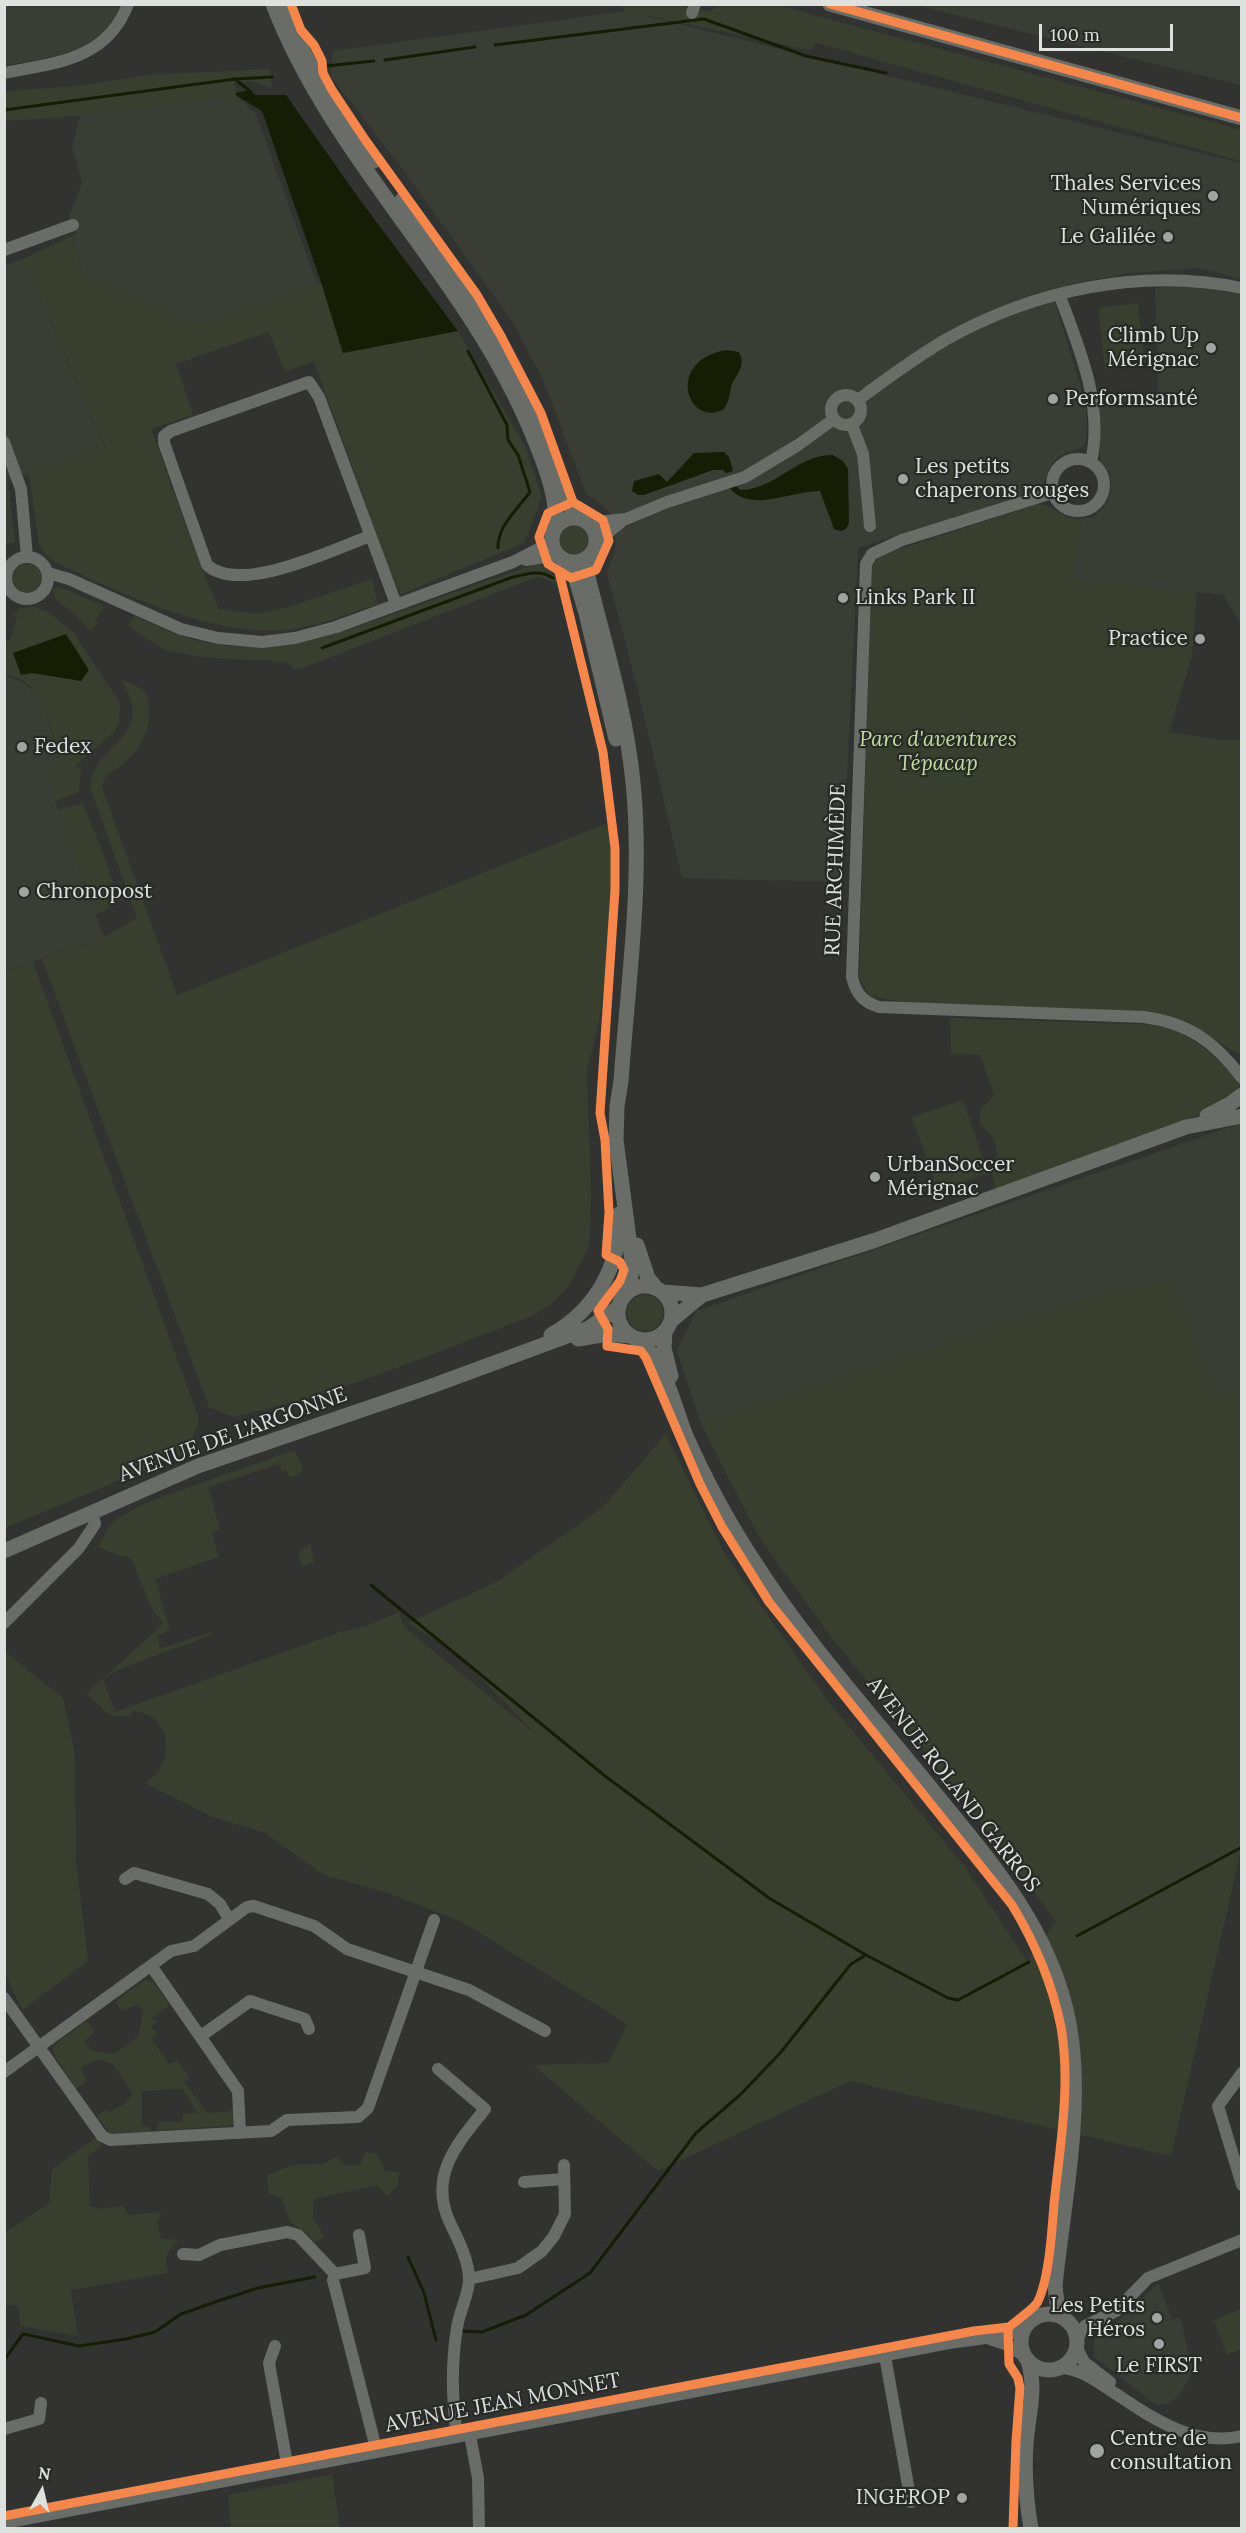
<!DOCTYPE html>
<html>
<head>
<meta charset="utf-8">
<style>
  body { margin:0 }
  #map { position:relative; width:1246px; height:2533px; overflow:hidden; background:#323331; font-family:Lora,serif }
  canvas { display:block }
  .frame { position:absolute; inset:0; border:6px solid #dfe1de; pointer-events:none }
  .north { position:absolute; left:12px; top:2461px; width:60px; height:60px; -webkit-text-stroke:4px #282a26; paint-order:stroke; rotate:8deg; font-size:16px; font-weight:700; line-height:24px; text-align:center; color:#dfe1de }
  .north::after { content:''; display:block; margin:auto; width:21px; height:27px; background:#dfe1de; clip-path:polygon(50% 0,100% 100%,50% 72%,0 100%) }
  .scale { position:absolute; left:1039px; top:24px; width:134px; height:27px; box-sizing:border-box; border:3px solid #dfe1de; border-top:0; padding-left:8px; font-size:18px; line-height:21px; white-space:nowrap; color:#dfe1de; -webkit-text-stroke:4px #282a26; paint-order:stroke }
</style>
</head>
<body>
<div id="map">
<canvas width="1246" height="2533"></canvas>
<div class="frame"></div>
<div class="north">N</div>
<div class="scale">100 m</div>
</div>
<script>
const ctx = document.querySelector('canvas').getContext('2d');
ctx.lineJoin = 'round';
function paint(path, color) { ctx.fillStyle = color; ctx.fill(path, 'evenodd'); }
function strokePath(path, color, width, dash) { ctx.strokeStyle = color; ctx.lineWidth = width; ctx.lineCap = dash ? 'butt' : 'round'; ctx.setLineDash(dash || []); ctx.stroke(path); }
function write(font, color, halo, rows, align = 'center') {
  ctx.font = font + ' Lora,serif'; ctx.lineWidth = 4.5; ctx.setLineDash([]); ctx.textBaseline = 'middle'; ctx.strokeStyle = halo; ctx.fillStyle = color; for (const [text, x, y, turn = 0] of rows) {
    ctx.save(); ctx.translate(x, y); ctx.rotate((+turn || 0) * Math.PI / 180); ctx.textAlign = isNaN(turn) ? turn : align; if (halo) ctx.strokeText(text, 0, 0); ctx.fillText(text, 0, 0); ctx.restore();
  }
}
paint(new Path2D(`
  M4,5h117l-9,17 -11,13 -25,15 -36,10 -35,5z
  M917,5h324v80l-186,-45z
  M626,11l615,152v116l-42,-11 -69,5 -64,12v7l-13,4 33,108 1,28 -2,11 -4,5 -22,8 -6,6 -11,23 -8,7 -176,56 -16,334 -160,-4 -45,-192 -30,-112 9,-30 -6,-32 -24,-19 -43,-113 -29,-56 -112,-156 -71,-91 2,-26z
  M237,96l19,18 61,170 -117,42 -117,-52 -11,-38 5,-2 -8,-18 13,-33 -10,-37 8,-30z
  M23,259l83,190 -98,32 7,62h-11v-278z
  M1186,285l55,9v330l-18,-29 -152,-15 11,-61 12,-3 7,-6 6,-7 4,-13 -1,-17 -10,-12v-65l58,-2 -3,-106z
  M4,675l19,8 11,8 9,11 17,61 -10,24 54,150 -99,34z
  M1239,1124l2,2v261l-27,8 -139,-94 -374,123 -24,-73 19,-40z
  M1158,2283l14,36 8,-2 13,53 -14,26 -13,9 -11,-1 -62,-48 2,-22 24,-14z`), '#393d34');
paint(new Path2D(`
  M620,5h57l30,7 15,-7h55l464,125v31l-424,-118 -7,7 -184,-39z
  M270,69l2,19 -22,-7 -16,2 3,13 -157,20 -75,5v-28l5,-2 66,-5 73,-11z
  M72,236l11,38 117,52 121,-44 22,71 115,-22 67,115 17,51 -18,46 -123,51 -10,-20 -77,-213 -29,11 -16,-40 -93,32 17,51 -42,14 51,141 17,39 37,5 29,-6 87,-29 6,25c-30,10 -62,23 -93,26 -75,6 -163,-36 -230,-68l-10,-9 -6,-9 -10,-70 77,-26 -83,-189z
  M1138,303l7,62 -40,4 -7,-61z
  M1037,504c17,0 23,16 45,15l-10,61 125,12 -5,64 -23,76 51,8 21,-1v317l-55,-35 -35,-9 -235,-8 -46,-8 -11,-19 13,-412 8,-9 14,-5z
  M560 540a14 14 0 1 1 28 0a14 14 0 1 1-28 0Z
  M12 579a15 15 0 1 1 30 0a15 15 0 1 1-30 0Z
  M535,565c14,-1 19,8 23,20l-9,-5 -12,-3 -237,92h-6l-7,-7 -86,-5 -37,-7 -36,-24 7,-10c18,8 36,17 56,23 71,20 138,-2 205,-26 47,-16 92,-34 139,-48z
  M58,586l47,21 -10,13 3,3 -8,8 -15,-17 -19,-14 -3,-10z
  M34,607l14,5 25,20 47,71 -1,20 -5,9 -40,35 7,1 -2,24 -24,9 -5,-14 10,-25c-8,-29 -16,-85 -55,-87l-1,-32 6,-4 7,-21 -3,-4 6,-6zM89,670l-8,11 -49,-8z
  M122,680c7,3 16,5 21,11 5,5 5,10 6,17 3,31 -18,54 -43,67l-4,12 75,208 428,-171 10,9v45l-8,84 -8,60 -12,48 4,125 -2,51 -21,41 -17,17 -19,12 -130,50 -91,32 -77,19 -25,-10 -167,-448 62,-22 33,-19 -47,-131c4,-45 69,-50 31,-106z
  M83,803c6,18 33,75 31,91 -1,11 -8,17 -18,20l-38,-104z
  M33,962l166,457 -11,33 -183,76 -1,-556z
  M950,1018l211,7c36,14 56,30 79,60l-5,11 -29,16 -210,77 -4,-15 6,-16 -5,-21 -13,-12v-15l14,-15 -14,-40 -29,-2z
  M963,1100l25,73 -50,18 -26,-74z
  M1172,1280l42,115 27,-8v463l-70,306 -321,-75 -192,90 -125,-106 75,-2 19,-39 -165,-102 -74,-29 -64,-18 -59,-42 -55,-17 -65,-33c23,-13 30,-48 7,-66 -5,-3 -13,-5 -18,-7l-4,6h-19l-25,-22 78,-71 -12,-14 -21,-51 -13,-3 -21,-8 14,-23 9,-7 25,-14 149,-53 9,17 -3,8 -11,1 -3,-6 -4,2 -3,-8 -71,23 12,42 -8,4 7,24 -64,22 15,51 -12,6 2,13 51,-17 1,3 -90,33 -19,11 12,33 225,-80 27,-6 32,-14 6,16 133,108 -82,-83 -48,-30 90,-42 105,-74 63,-73 58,119 103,147 138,167 62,94 29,-40 -116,-151 -109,-133 -72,-100 -58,-113 374,-123z
  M627 1313a18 18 0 1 1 36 0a18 18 0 1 1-36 0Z
  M310,1544l4,18 -12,4 -4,-14z
  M4,1651l59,47 12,56 1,106 12,101 -66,49 -18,-39z
  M145,1980l7,1 18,24 -18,13 5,5 -6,3 6,8 -6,4 18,26 8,-4 13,18 -6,4 23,31 27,-2v14l-76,6v-9h25v-8l15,-1 -16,-24 -40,2v35h8v6l-40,1 -13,-17 10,-7 3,3 13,-7 10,-11 -19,-28c-8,-9 -26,-5 -34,3l4,5 2,8 -10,7 -22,-35 -1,-5 5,-7 29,-21 8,11 -11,9 8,10 22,3 24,-17 5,-25 -5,-8 -16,7 -7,-9z
  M96,2137l6,9 -14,10 2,50 6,3 27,-3 6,9 33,-3 -5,10 4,16 18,3c-13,8 -16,18 -10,32l-98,17 7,46 -58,-10 -1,-18 -3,-3 -11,1v-73l44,-30 3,-34z
  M366,2152l11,2 8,17 14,1 -1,14 -11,10 -10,-11 -63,14 -1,18 12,20 -11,6 -5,-8 -19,-13 -8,-24 -13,-4 -2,-19 26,-10 29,-1 14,-7 10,9 14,-2z
  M1241,2309v40l-14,6 -13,-35z
  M332,2474l8,54h-109l-3,-33z`), '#383f2e');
paint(new Path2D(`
  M251,90l4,5h31l74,105 98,131 -115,22 -22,-71 -59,-171 -25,-15 -2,-3z
  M726,350l13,2c6,11 1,19 -5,28 -5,8 -3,19 -10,29 -36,20 -60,-48 2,-59z
  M724,452l5,5 4,14 -7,2 -3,-3h-10l-69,25h-6l-6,-4 2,-10 25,-7 8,8 27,-29z
  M833,455l10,6 5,8 1,54 -3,6 -5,2 -7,-2 -14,-38c-26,-1 -70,23 -90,-3l6,-2 4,4c35,0 58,-36 93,-35z
  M66,634l23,36 -8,11 -49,-8 -11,2 -8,-22z`), '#151e04');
strokePath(new Path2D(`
  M495,45l209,-26 102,37 80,17
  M385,60l90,-13
  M326,66l48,-5
  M235,79l15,12
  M4,110l231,-31 37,-2
  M468,351l39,74 1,15 10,15 12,37c-12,16 -33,35 -32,56
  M322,648l188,-70c16,-4 29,-9 43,0
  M371,1585l234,191 164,122 97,57
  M1077,1936l165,-89
  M408,2257l16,36 12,47
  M463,2331l19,1 44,-17 64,-42 106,-140 45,-39 40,-42 70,-88 15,-9 82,43 10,2 71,-38
  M4,2360l19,-26 56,12 47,-7 29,-7 26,-18 37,-13 40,-13 57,-11`), '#151e04', 3);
strokePath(new Path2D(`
  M692,13l3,-9
  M4,73c51,-10 103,-13 124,-69
  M4,250l69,-25
  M1059,294c20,53 45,111 32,168
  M831 410a15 15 0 1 1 30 0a15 15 0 1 1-30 0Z
  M858,400c28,-21 57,-42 87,-60 89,-50 196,-73 297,-52
  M852,425l11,29 7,72
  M4,442l17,47 6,68
  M1052 485a26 26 0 1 1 52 0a26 26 0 1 1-52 0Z
  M1052,493l-150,47 -30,14 -6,10 -14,413c4,17 11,25 27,30l265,10c45,6 71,25 98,61
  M587,523l39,-4 41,-17 78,-25 53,-32 36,-26
  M370,536c-38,14 -130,59 -163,29l-43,-122v-7l7,-5 138,-49 10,15 77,207
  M596,542l24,-19
  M6 578a21 21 0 1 1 42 0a21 21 0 1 1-42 0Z
  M526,560l32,-5
  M48,573l21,6 112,50 37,9 44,4 33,-4 41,-11 177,-65 29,-15 10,-9
  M4,1623l75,-75 16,-24 -3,-13
  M125,1879l9,-6 74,21 12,10 9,15
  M152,1967l86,124 2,42
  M4,1998l98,138 8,4 161,-9 16,-11 71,-3 10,-9 66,-188
  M201,2036l49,-35 55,18 4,10
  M438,2069l47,40c-28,35 -57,67 -35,114 8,16 19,38 19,56 0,16 -10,33 -12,49 -6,36 -5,73 0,109
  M4,2072l167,-121 23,-5 53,-39 7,-1 60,20 33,23 122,41 76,41
  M1242,2073l-24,33 24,79
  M524,2182l40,-3
  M359,2235l6,33 -30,6 -2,6 44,172
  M183,2254l16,1 21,-10 67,-13 11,3 37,39
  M469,2279l49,-11 24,-17 12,-15 11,-22 -1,-49
  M990,2339l18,6 16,11
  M1077,2339l8,-13 31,-15 32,-33 94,-38
  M275,2346l-6,17 19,106
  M1077,2348l7,14 26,20
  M885,2356l26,146
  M1061,2368c18,1 31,10 46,20 40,26 83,60 135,48
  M4,2429l35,-10 2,-16
  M470,2435l8,43 1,50
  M4,2523l945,-180 59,-8 18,-9`), '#696c67', 12);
strokePath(new Path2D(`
  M273,4c61,159 195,272 260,432 12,29 24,59 23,91
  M284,4c18,57 55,110 90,157
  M830,4l412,114
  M402,200c47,64 93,129 127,200 18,36 27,88 48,118
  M552 540a22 22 0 1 1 44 0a22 22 0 1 1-44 0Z
  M589,556l-2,17c17,69 39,138 46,209 10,99 -5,199 -12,299l-4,25 -1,34 16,121 -1,15 -7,20
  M563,559l12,17 11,37 30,126
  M1207,1116l23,-12 12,-9
  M637,1245l11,33 8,10
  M618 1313a27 27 0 1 1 54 0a27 27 0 1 1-54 0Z
  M663,1292l39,3
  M672,1320l30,-25 171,-54 313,-114 56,-11
  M665,1332l-1,16 7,28
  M551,1335c44,-25 70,-69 68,-121
  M578,1339l30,-5 22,2
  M638,1340c28,22 35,64 48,96 18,40 40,82 64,119 52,83 118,156 180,232 63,77 130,152 142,256 9,80 -9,164 -17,243l2,17 8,16
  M4,1551l194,-85 231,-79 160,-59 30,-21
  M1021 2342a28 28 0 1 1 56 0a28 28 0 1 1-56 0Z
  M1028,2361c9,28 0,54 -2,83 -2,29 0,56 5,84`), '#6a6c67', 15);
strokePath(new Path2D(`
  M291,4l10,26 13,15 8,16 1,12 9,17 34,51 111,154 24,41 40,77 32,89 30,18 6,21 -13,29 -25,8 -23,-14 -9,-27 9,-24 25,-11
  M830,4l412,114
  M559,572l44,180 12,96v42l-15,223 5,27 4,72 -3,43 14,7 4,8 -4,11 -22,30 10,18 -1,17 34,5 5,7 54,126 22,43 47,75 243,303c23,38 40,77 49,122 10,58 -1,119 -7,177 -2,26 -5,77 -17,99 -4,6 -21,18 -28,24l-1,4 1,33 9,14 2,10 -4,53 -3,87
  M4,2516l970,-185 35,-4`), '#f5874c', 9);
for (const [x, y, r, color] of [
  [1213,196,6,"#a2a4a1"],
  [1168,237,6,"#a2a4a1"],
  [1211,348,6,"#a2a4a1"],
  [1053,399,6,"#a2a4a1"],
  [903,479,6,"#a2a4a1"],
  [843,598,6,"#a2a4a1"],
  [1200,639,6,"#a2a4a1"],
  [22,747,6,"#a2a4a1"],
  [24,892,6,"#a2a4a1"],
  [875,1177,6,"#a2a4a1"],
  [1157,2318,6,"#a2a4a1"],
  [1159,2344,6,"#a2a4a1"],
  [1097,2451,8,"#a2a4a1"],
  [962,2498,6,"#a2a4a1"]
]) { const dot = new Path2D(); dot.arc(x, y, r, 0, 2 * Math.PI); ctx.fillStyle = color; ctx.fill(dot); strokePath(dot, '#282a26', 2); }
write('21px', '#dfe1de', '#282a26', [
  ["Thales Services",1201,184,"right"],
  ["Numériques",1201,208,"right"],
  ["Le Galilée",1156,237,"right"],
  ["Climb Up",1199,336,"right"],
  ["Mérignac",1199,360,"right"],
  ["Performsanté",1065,399],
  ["Les petits",915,467],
  ["chaperons rouges",915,491],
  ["Links Park II",855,598],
  ["Practice",1188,639,"right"],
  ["Fedex",34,747],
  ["Chronopost",36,892],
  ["UrbanSoccer",887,1165],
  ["Mérignac",887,1189],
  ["Les Petits",1145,2306,"right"],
  ["Héros",1145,2330,"right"],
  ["Le FIRST",1159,2366,"center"],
  ["Centre de",1110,2439],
  ["consultation",1110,2463],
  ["INGEROP",950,2498,"right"]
], 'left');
write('italic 21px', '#c5dda1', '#282a26', [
  ["Parc d'aventures",938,740],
  ["Tépacap",938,764]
]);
write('21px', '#dfe1de', '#282a26', [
  ["RUE ARCHIMÈDE",836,870,-88],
  ["AVENUE DE L'ARGONNE",233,1435,-20],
  ["AVENUE ROLAND GARROS",953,1785,52],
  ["AVENUE JEAN MONNET",503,2403,-11]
]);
</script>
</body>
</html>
